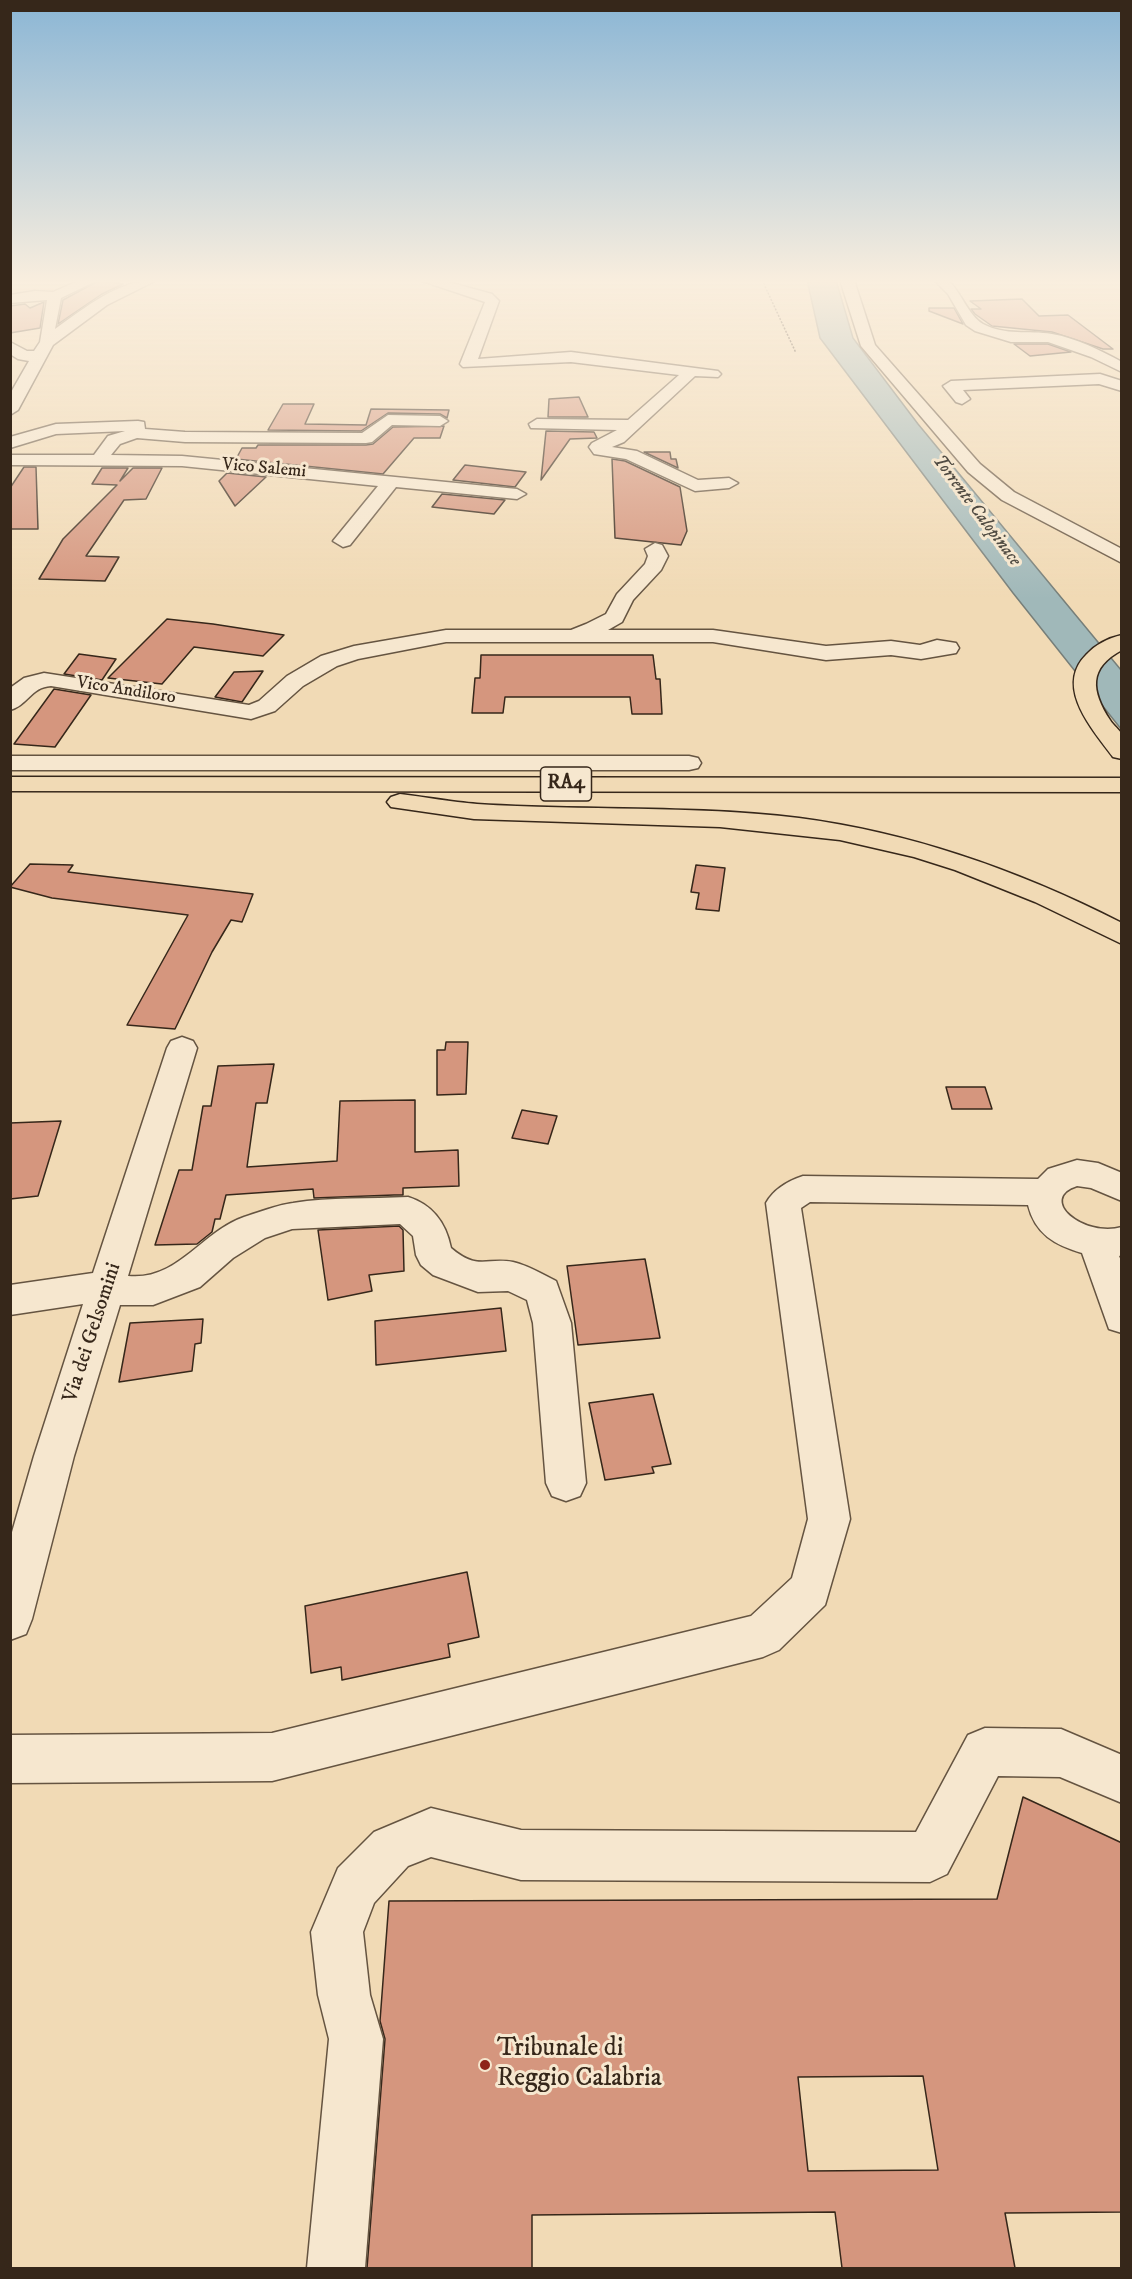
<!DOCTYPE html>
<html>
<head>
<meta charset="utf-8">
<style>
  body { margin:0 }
  #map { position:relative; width:1132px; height:2279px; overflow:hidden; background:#f1dab5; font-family:"IM FELL DW Pica",serif }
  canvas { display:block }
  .frame { position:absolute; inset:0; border:12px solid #36271a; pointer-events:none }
</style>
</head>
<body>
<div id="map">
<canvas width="1132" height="2279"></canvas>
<div class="frame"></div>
</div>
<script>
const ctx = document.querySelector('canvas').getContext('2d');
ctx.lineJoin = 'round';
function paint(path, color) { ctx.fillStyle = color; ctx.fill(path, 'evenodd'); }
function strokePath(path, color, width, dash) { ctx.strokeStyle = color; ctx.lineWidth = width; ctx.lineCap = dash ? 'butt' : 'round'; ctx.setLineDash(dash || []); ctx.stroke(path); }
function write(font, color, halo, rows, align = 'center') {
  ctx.font = font + ' "IM FELL DW Pica",serif'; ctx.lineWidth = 6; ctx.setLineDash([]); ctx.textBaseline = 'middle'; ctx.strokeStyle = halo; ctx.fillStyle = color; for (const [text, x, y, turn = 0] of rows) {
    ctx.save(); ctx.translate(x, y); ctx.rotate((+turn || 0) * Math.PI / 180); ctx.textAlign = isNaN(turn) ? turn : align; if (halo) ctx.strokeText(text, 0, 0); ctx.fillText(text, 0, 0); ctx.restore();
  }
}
const water = new Path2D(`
  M807,280h29l17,58 65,86 203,246v59l-108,-136 -193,-255z`);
paint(water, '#a0b8b9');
strokePath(water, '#767e79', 1.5);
const building = new Path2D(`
  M100,280l23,4 -21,10 -44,30 5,-24z
  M1022,299l17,17 29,-1 45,34h-10l-51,-17 -60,-6 -17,-12 -4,-5h10l-11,-8z
  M44,302l-4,26 -30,5v-27l15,-2 5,4z
  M929,308h25l9,16 -34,-13z
  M1014,344h34l23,8 -41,4z
  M579,397l9,20h-40l1,-18z
  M283,404h31l-9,20 61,1 5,-16 78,1 -2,8 -7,-4 -52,-1 -27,18 -93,-1z
  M444,426l-4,12h-26l-31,36 -147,-15 6,-11h14l2,-3h108l7,-1 20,-17z
  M546,431l48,1 3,6 -27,1 -29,41z
  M644,452h26l1,7h5l2,9z
  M612,459l13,2 55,26 7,44 -6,14 -66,-7z
  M465,465l61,7 -11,15 -62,-7z
  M24,467h12l2,62h-28v-41z
  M102,468h26l-8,13 13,-13h29l-16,31 -22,1 -38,56 33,1 -14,24 -66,-2 24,-40 54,-54 -25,-1z
  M227,473l39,4 -31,29 -16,-25z
  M442,494l63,6 -11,14 -62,-7z
  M167,619l46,5 71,11 -21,21 -69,-9 -32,37 -54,-6z
  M79,654l37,5 -14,21 -38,-6z
  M481,655h172l3,24h4l2,35h-30l-2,-17h-125l-2,16h-31l3,-35h5z
  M263,671l-21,31 -27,-5 19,-25z
  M54,689l37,6 -36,52 -41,-3z
  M30,864l43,1 -5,7 185,22 -11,28 -11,-2 -19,32 -37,77 -48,-4 61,-110 -136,-17 -42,-11z
  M696,865l29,3 -6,43 -23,-2 3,-16 -8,-1z
  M446,1042h22l-2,52 -29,1v-45h8z
  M274,1064l-7,39h-11l-9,64 90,-6 3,-60 75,-1v52l43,-2 1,36 -56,2v7h-9l-80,3 -1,-9 -87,6 -6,24h-5l-3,13 -15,12 -42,1 24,-75h13l11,-64h8l7,-40z
  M946,1087h39l7,22h-40z
  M522,1110l35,6 -9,28 -36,-6z
  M61,1121l-23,75 -28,3v-76z
  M399,1226l4,4 1,41 -35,4 3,16 -44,9 -10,-70z
  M645,1259l15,79 -82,7 -11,-79z
  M501,1308l5,43 -130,14 -1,-44z
  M203,1319l-2,24 -6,1 -3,27 -73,11 11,-59z
  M653,1394l18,70 -19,3 2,6 -49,7 -16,-77z
  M467,1572l12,65 -31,7 2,13 -108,23 -1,-13 -30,6 -6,-67z
  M1023,1797l99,46v369l-117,1 10,55h-173l-7,-56 -303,3v53h-165l18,-229 -5,-18 9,-120 608,-2zM923,2076l15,94 -130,1 -10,-94z`);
paint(building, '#d5967e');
strokePath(building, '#36271a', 1.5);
const minor = new Path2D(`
  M80,280h18l-37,18 -6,31c31,-22 63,-49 102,-49l-50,25 -54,40 -35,65 -8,5v-21l19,-33 -11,-2 -8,-5v-12l17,9h7l6,-9 7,-42 -37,3v-8l25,-4 18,1z
  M419,280h22l51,14 7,7 -21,58 93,-7 147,19 3,3 -3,3 -23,-1 -71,66 -12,5 25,4 61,29 31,-2 9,5 -9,5 -34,3 -69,-32 -32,-5 -5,-7 3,-4 25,-13 -86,-2 -2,-4 8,-5 91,1 51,-45 -108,-13 -108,5 -3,-3 25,-62z
  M840,280h14l21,65 105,119 34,28 108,57v14l-120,-63 -34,-28 -107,-126z
  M934,280h14c13,12 20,35 35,44 23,12 45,6 69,10 24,4 48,16 70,28v10l-31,-15 -43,-15h-37l-36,-11 -9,-6 -18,-31z
  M1100,374l22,7v10l-23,-7 -136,6 7,9 -8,5 -6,-2 -13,-16 8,-5z
  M388,415l52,1 8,5 -8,5 -48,-1 -20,17 -6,1 -181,-1 -48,-4 -17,6 -9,11 71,1 335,33 9,5 -9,5 -121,-12 -46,58 -7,2 -10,-6 45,-55 -196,-20 -172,-1v-10h84l14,-19 17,-5 -69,3 -46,14v-11l46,-13 82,-3 6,1 1,7 40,3 177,1z
  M655,543l7,2 6,11 -7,14 -28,30 -11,22 -14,8h105l113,16 65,-5 29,4 17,-5 19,3 3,5 -3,5 -35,6 -30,-4 -65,5 -113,-18h-267l-88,17 -21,7 -34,20 -28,25 -24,8 -200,-33c-20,1 -24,20 -41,24v-22l14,-10 20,-5 205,32 10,-4 28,-25 34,-20 33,-10 92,-16h125l15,-6 20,-10 11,-20 28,-30 3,-8 -3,-7z
  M10,756h679l9,2 3,5 -3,5 -9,2h-679z
  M182,1037l11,4 4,7 -69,228c50,5 73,-44 116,-59 16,-5 33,-12 49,-14 37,-6 77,-4 115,-6 25,8 38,26 43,51 27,23 35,9 62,14 14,3 29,12 43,19l15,42 15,160 -6,13 -14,5 -14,-5 -6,-13 -13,-160 -6,-23 -19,-9 -30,1 -45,-17 -12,-10 -5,-10 -3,-19 -13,-12 -108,5 -27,9 -32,20 -33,29 -47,18h-33l-46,151 -42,163 -6,15 -16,6v-101l24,-83 49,-152 -73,11v-30l83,-12 74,-225 4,-7z
  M1077,1160l21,3 24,10v28l-31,-13 -14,-2c-40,13 6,52 45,41v28l-3,1 3,7v70l-13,-4 -27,-76c-27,-8 -47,-19 -54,-48l-218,-3 -9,6 49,311 -25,86 -46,45 -16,7 -491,124 -262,2v-48l262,-2 479,-117 41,-38 16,-59 -42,-316c8,-14 22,-22 37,-27l235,3 10,-10z
  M985,1728l76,1 61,26v48l-62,-26 -62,-1 -51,98 -17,8 -409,-2 -90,-23 -23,9 -34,37 -11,29 7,63 13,44 -18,229h-58l22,-229 -11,-44 -7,-63 27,-64 36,-36 57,-24 90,22 395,2 52,-97z`);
const highway = new Path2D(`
  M1122,635v15c-34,18 -31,41 -12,70 3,5 10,10 12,15 2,7 0,17 0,24l-9,-2c-20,-27 -59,-70 -27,-102 9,-10 22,-17 36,-20z
  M10,777l1112,1v14l-1112,-1z
  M400,794c26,3 51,8 77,10 107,7 215,1 322,14 114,15 221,53 323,105v21l-87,-42 -80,-32 -41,-13 -74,-17 -120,-13 -246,-8 -83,-12 -4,-5 4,-5z`);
strokePath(minor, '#655441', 3);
strokePath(highway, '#36271a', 3);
strokePath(new Path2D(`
  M762,280l34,73`), '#36271a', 1.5, [2, 1.5]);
paint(minor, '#f6e7cf');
paint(highway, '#f1dab5');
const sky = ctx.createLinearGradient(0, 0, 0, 599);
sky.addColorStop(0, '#8bb6d5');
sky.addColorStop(0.47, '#f9eede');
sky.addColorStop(1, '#f9eede00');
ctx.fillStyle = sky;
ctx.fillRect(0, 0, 1132, 599);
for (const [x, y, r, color] of [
  [485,2065,6,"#8f2418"]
]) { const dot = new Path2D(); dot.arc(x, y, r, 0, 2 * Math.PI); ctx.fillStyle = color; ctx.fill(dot); strokePath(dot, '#f6e7cf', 2); }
write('18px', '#36271a', '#f6e7cf', [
  ["Vico Salemi",264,469,5],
  ["Vico Andiloro",126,691,9]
]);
write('italic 18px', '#504b42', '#f6e7cf', [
  ["Torrente Calopinace",976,511,53]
]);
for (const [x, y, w] of [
  [566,784,51]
]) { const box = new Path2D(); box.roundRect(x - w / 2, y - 17, w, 34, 4.5); ctx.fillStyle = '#f6e7cf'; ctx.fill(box); strokePath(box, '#36271a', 1.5); }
write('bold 20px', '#36271a', null, [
  ["RA4",566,784]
]);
write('21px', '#36271a', '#f6e7cf', [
  ["Via dei Gelsomini",93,1333,-72]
]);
write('26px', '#36271a', '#f6e7cf', [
  ["Tribunale di",497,2050],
  ["Reggio Calabria",497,2080]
], 'left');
</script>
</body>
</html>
